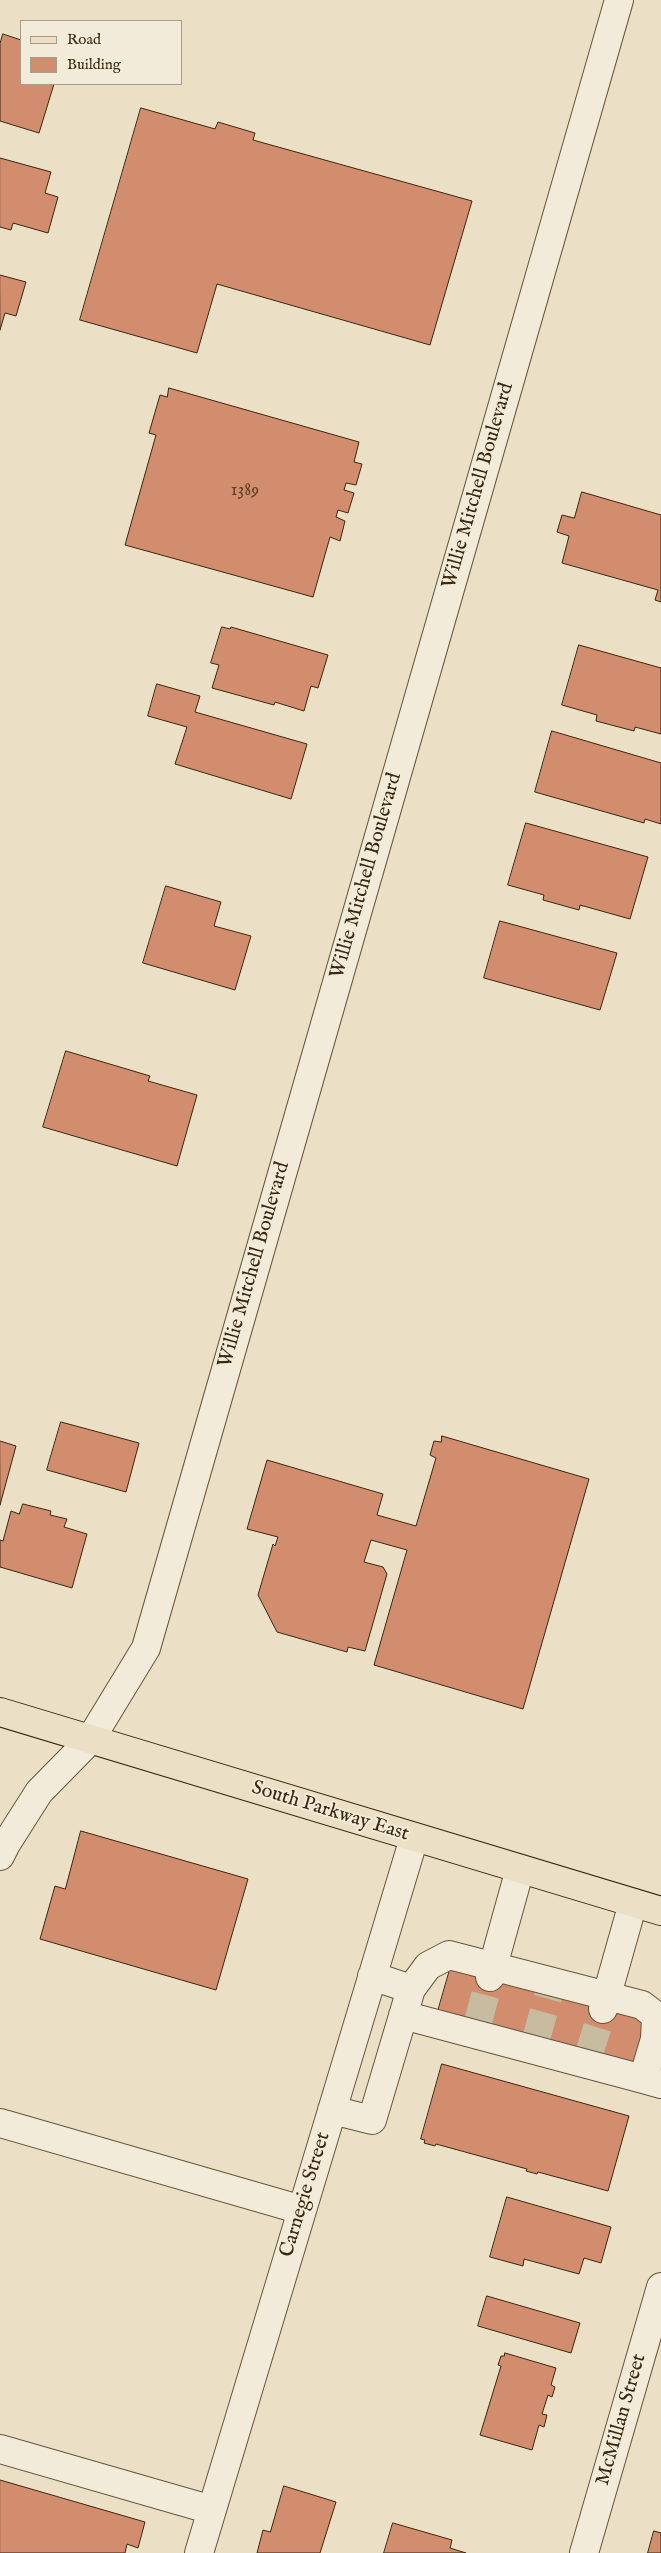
<!DOCTYPE html>
<html>
<head>
<meta charset="utf-8">
<style>
  body { margin:0 }
  #map { position:relative; width:661px; height:2553px; overflow:hidden; background:#ebe0c5; font-family:"IM FELL English",serif }
  canvas { display:block }
  .legend { position:absolute; left:20px; top:20px; width:162px; height:65px; box-sizing:border-box; background:#f2ebd9; border:1px solid #a89d88; margin:0; padding:6px 9px; list-style:none; font-size:15px; color:#39270e }
  .legend li { display:flex; align-items:center; gap:10px; height:25px }
  .legend b { width:25px; border:1px solid #a89d88 }
</style>
</head>
<body>
<div id="map">
<canvas width="661" height="2553"></canvas>
<ul class="legend">
<li><b style="height:6px;background:#ebe0c5"></b>Road</li>
<li><b style="height:14px;background:#d28c6e"></b>Building</li>
</ul>
</div>
<script>
const ctx = document.querySelector('canvas').getContext('2d');
ctx.lineJoin = 'round';
function paint(path, color) { ctx.fillStyle = color; ctx.fill(path, 'evenodd'); }
function strokePath(path, color, width, dash) { ctx.strokeStyle = color; ctx.lineWidth = width; ctx.lineCap = dash ? 'butt' : 'round'; ctx.setLineDash(dash || []); ctx.stroke(path); }
function write(font, color, halo, rows, align = 'center') {
  ctx.font = font + ' "IM FELL English",serif'; ctx.lineWidth = 4; ctx.setLineDash([]); ctx.textBaseline = 'middle'; ctx.strokeStyle = halo; ctx.fillStyle = color; for (const [text, x, y, turn = 0] of rows) {
    ctx.save(); ctx.translate(x, y); ctx.rotate((+turn || 0) * Math.PI / 180); ctx.textAlign = isNaN(turn) ? turn : align; if (halo) ctx.strokeText(text, 0, 0); ctx.fillText(text, 0, 0); ctx.restore();
  }
}
const building = new Path2D(`
  M3,34l18,6v44h33l-15,49 -39,-12v-77z
  M141,108l74,21 3,-7 37,11 -2,7 219,61 -42,144 -213,-61 -20,69 -117,-33z
  M0,158l51,14 -6,21 13,4 -10,36 -35,-10 -2,7 -11,-3z
  M0,275l26,7 -10,34 -11,-3 -5,17z
  M169,388l190,54 -5,20 8,2 -6,21 -10,-2 -2,7 10,3 -6,20 -10,-3 -2,7 9,4 -5,20 -10,-4 -17,60 -188,-52 31,-110 -7,-2 11,-38 7,2z
  M582,492l79,23v87l-6,-2 3,-10 -96,-27 7,-27 -12,-4 5,-17 12,3z
  M222,627l8,2 1,-2 97,28 -10,33 -7,-2 -7,25 -29,-9 -1,3 -62,-17 7,-23 -8,-2z
  M579,645l82,23v66l-26,-7 -1,4 -38,-10 1,-6 -35,-10z
  M157,684l43,12 -5,16 112,32 -16,55 -116,-35 12,-37 -39,-11z
  M552,731l109,32v61l-16,-5 -1,4 -109,-31z
  M526,823l122,34 -18,62 -50,-14 -1,5 -36,-10 1,-5 -36,-10z
  M166,886l55,16 -7,24 37,10 -16,54 -92,-27z
  M500,921l117,32 -17,57 -116,-32z
  M66,1051l84,25 -2,5 49,14 -20,71 -134,-39z
  M61,1422l78,21 -13,49 -79,-22z
  M442,1436l147,43 -66,230 -149,-44 33,-115 -36,-10 -7,22 19,5 4,7 -22,77 -17,-4 -1,5 -70,-20 -19,-37 15,-51 2,2 3,-9 -31,-8 20,-69 116,34 -6,21 39,11 20,-68 -6,-3 4,-14 7,1z
  M0,1441l16,5 -16,59z
  M23,1504l28,7 -1,4 17,4 -3,8 23,7 -15,54 -72,-21v-27l3,1 8,-30 8,3z
  M81,1831l167,48 -32,111 -176,-51 15,-53 10,3z
  M451,1966l196,54 -10,46 -199,-55z
  M442,2064l187,52 -21,75 -70,-19 -1,2 -11,-3 1,-2 -91,-25 -1,2 -11,-3 1,-3 -4,-1z
  M507,2197l104,30 -10,36 -17,-5 -5,16 -55,-15 -1,7 -33,-9z
  M487,2296l93,27 -9,30 -93,-27z
  M505,2353l51,15 -5,17 4,2 -3,10 -4,-2 -6,19 5,1 -3,12 -5,-2 -7,25 -52,-15 21,-69 -3,-1 3,-9h3z
  M0,2480l145,42 -7,26 -11,-4 -2,9h-125z
  M284,2486l52,16 -16,51h-63l6,-23 7,2z
  M393,2523l59,17 -2,8 16,5h-82z
  M654,2531l7,2v20h-13z`);
paint(building, '#d28c6e');
strokePath(building, '#39270e', 1);
strokePath(new Path2D(`
  M478,2022l12,-45
  M536,2039l13,-46
  M589,2054l14,-45`), '#c7bba0', 28, [28, 14]);
const minor = new Path2D(`
  M0,1856l6,-12 33,-52 51,-52 56,-92 473,-1648
  M490,1977l30,-108
  M411,1989l17,-23 21,-11 193,50 14,11 -1,23 -12,40 18,5
  M603,2009l30,-106
  M403,2015l240,64
  M332,2110l40,10 39,-131 -39,-13
  M0,2123l302,87
  M0,2449l212,61
  M199,2553l215,-715
  M584,2553l77,-266`);
const major = new Path2D(`
  M0,1712l661,199`);
strokePath(minor, '#66553c', 30);
strokePath(major, '#39270e', 30);
strokePath(minor, '#f2ebd9', 28);
strokePath(major, '#ebe0c5', 28);
write('18px', '#5f4026', null, [
  ["1389",245,491]
]);
write('20px', '#39270e', '#f2ebd9', [
  ["Willie Mitchell Boulevard",479,486,-74],
  ["Willie Mitchell Boulevard",367,876,-74],
  ["Willie Mitchell Boulevard",255,1265,-74],
  ["South Parkway East",330,1812,17],
  ["Carnegie Street",306,2195,-73],
  ["McMillan Street",622,2420,-74]
]);
</script>
</body>
</html>
